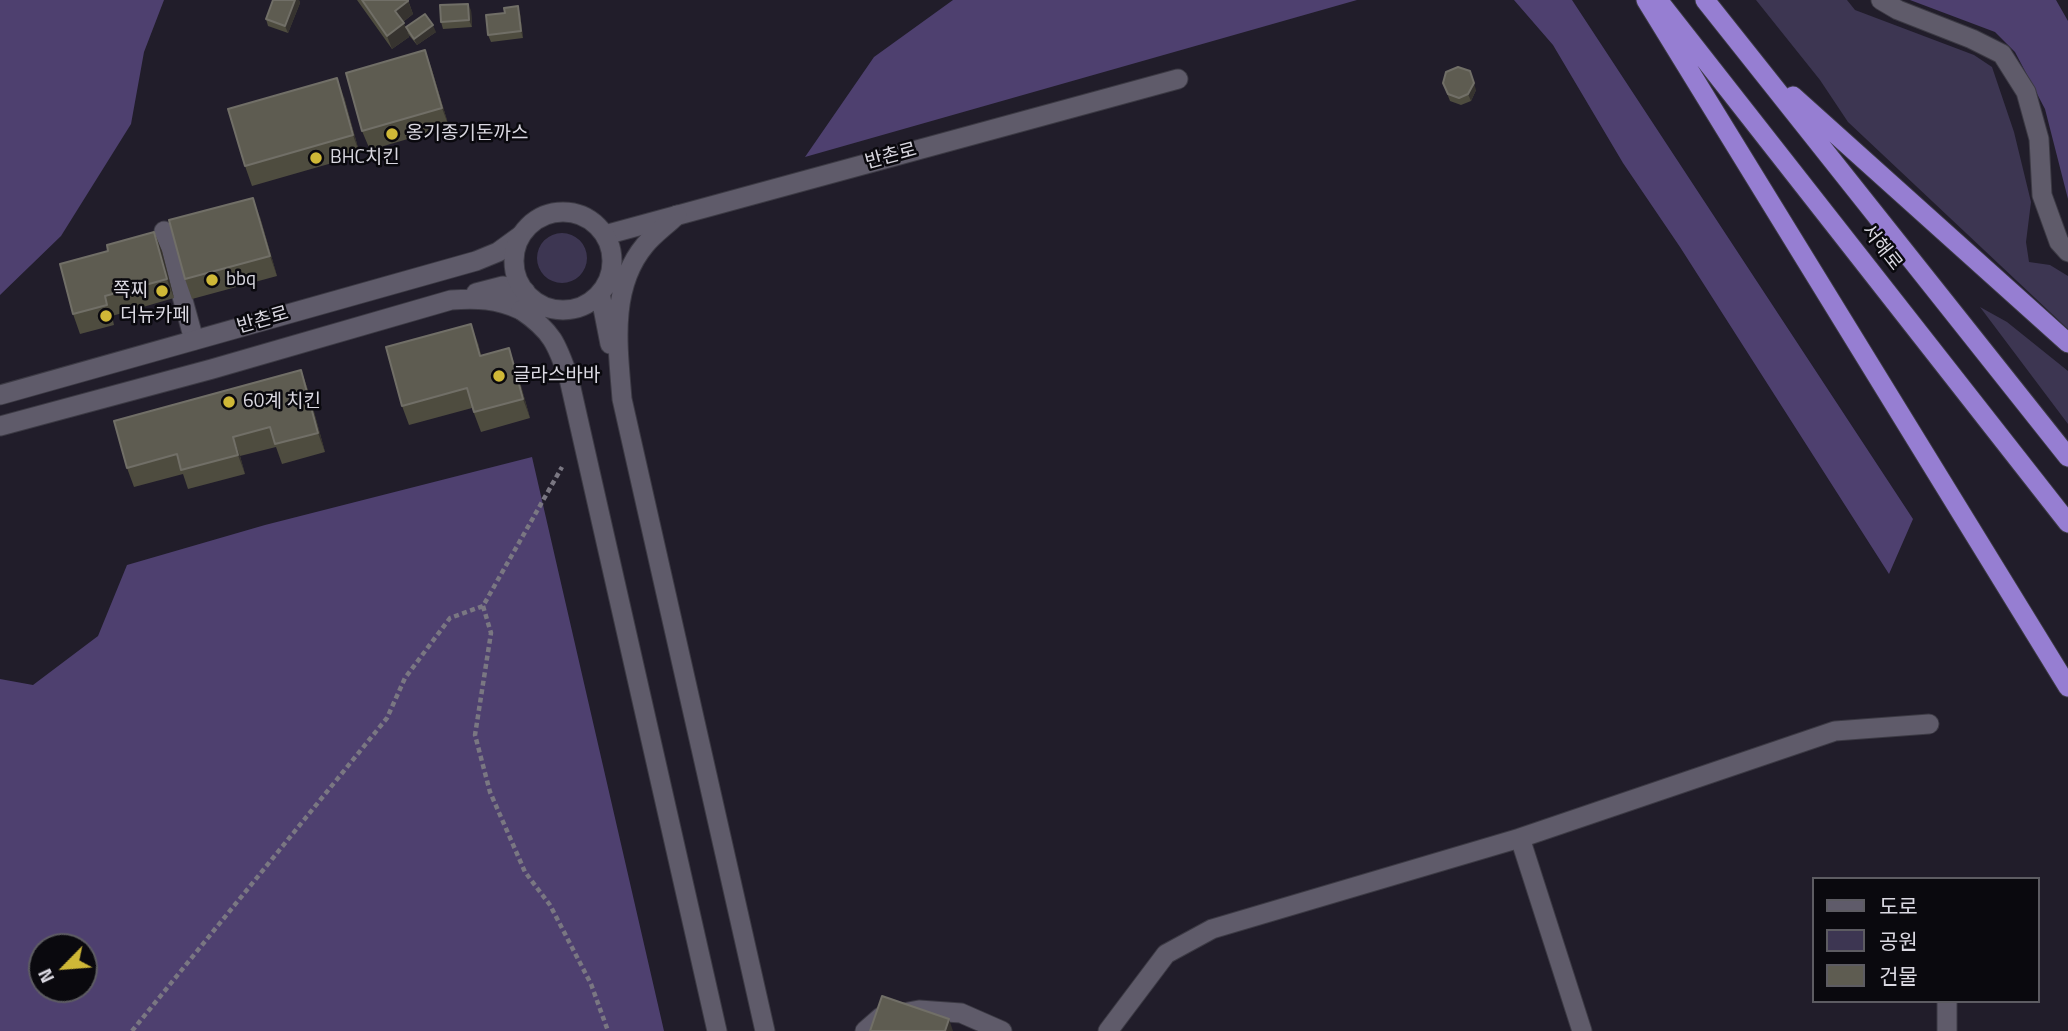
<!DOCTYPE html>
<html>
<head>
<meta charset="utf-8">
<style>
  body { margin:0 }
  #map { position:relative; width:2068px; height:1031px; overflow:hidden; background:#211d2a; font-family:"Titillium Web","Noto Sans KR",sans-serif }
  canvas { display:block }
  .legend { position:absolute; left:1812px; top:877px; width:228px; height:126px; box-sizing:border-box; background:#0a090e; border:2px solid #5d5c62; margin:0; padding:9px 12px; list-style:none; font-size:21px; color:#dad8e1 }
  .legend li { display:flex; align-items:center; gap:14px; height:35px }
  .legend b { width:35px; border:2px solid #5d5c62 }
  .north { position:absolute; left:28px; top:933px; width:70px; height:70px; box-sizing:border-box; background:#0a090e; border:2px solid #5d5c62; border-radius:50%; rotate:245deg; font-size:19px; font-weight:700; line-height:28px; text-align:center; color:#dad8e1 }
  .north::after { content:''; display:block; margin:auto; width:24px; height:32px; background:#cfb837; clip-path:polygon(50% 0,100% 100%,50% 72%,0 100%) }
</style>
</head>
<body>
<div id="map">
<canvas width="2068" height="1031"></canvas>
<ul class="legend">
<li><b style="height:9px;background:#5f5b6a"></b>도로</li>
<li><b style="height:19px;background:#3d3652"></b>공원</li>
<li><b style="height:19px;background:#5e5c51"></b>건물</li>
</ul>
<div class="north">N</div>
</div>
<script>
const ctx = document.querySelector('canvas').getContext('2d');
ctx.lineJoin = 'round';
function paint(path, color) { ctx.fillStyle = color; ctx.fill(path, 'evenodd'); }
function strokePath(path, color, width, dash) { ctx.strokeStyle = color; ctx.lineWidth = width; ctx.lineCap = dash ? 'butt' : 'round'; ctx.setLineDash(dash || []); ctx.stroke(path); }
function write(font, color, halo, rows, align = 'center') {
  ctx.font = font + ' "Titillium Web","Noto Sans KR",sans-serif'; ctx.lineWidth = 5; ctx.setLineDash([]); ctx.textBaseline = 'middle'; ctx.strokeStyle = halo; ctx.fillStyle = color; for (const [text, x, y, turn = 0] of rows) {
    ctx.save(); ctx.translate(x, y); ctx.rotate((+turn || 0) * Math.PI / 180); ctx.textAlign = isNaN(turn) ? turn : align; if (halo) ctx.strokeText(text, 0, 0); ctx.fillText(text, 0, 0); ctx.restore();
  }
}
paint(new Path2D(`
  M1756,0h91l8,10 119,45 18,12 22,65 17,70 -5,40 3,20 21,3 18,11v53l-220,-207 -28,-42z
  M537 258a25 25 0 1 1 50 0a25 25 0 1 1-50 0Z
  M1980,307l27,15 61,49v53z`), '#3d3652');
paint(new Path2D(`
  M0,0h164l-20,52 -13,72 -70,112 -61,59z
  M953,0h404l-552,157 69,-100z
  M1514,0h58l341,519 -24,55 -209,-327 -57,-84 -70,-118z
  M1910,0h146l12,21v178l-23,-90 -30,-57 -20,-20z
  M532,457l132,574h-664v-352l33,6 65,-49 29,-71 138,-40zM42,947h42v42h-42z`), '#4e406f');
const service = new Path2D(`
  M1881,0l17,10 74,29 30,15 24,38 13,47 3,56 17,47 9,10
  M164,231l30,109`);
const minor = new Path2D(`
  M605,235l573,-156
  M476,293l27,-7 22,5
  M0,395l476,-134 22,-9 22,-16
  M0,426l212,-57 239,-69c26,-2 46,-1 70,10
  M865,1031l16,-14 38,-7 42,3 41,18
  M1108,1031l58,-77 46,-25 308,-91
  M1582,1031l-62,-193 315,-107 94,-7
  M1947,1031v-30`);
const tertiary = new Path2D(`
  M514 261a49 49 0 1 1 98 0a49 49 0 1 1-98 0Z
  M677,215c-10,10 -23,19 -32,30 -36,43 -27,103 -23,154l143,632
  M600,293l10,51
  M521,310c31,21 36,34 48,69l148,652`);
const trunk = new Path2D(`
  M1646,0l422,687
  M1658,0l410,523
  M1705,0l363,457
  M1793,96l275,247`);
strokePath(service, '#3c3a44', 21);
strokePath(minor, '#3c3a44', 21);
strokePath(tertiary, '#3c3a44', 21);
strokePath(trunk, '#3c3a44', 21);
strokePath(new Path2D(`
  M483,606l8,27 -16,102 15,57 35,80 25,33 41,79 17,47
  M132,1031l255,-313 18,-40 45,-60 33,-12 79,-139`), '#7a7782', 4.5, [5, 3.5]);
strokePath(service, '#5f5b6a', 19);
strokePath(minor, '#5f5b6a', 19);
strokePath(tertiary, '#5f5b6a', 19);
strokePath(trunk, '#967ed2', 19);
paint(new Path2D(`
  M273,0h26l1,3 -12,30 -20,-7 -2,-7z
  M357,0h51l5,14 -10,8 6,15 -17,12z
  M471,10l1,17 -29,2 -2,-7z
  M505,13h15l3,25 -32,4 -3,-7z
  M406,27l30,5 -19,13 -9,-11z
  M425,50l7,20 17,57 -79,23 -8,-19z
  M1443,83l33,7 -5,11 -10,4 -11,-4z
  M344,97l16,58 -108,31 -7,-20z
  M260,217l17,59 -85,23 -7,-20z
  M154,232l8,19 12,47 -62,18 2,9 -34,9 -7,-20 35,-63z
  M478,343l3,13 35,12 14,50 -49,14 -9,-24 -63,17 -7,-19z
  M301,370l7,20 17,62 -43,12 -6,-17 -36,9 5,18 -57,15 -5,-15 -49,13 -7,-19z`), '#4e4c3f');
paint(new Path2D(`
  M295,0h4l1,3 -12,30 -3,-7z
  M408,1l5,13 -13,10 -5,-13z
  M468,4l3,6 1,17 -3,-7z
  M518,6l2,7 3,25 -2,-7z
  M404,23l5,14 -17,12 -5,-13z
  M433,25l3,7 -19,13 -3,-6z
  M425,50l7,20 17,57 -7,-19z
  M337,78l7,19 16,58 -7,-20z
  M1474,83l2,7 -5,11 -3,-7z
  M253,198l7,19 17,59 -7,-20z
  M154,232l8,19 12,47 -7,-19z
  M471,324l7,19 9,33 -7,-20z
  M509,348l7,20 14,50 -7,-19z
  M301,370l7,20 17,62 -7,-19z
  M233,437l7,19 5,18 -7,-19z
  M949,1019l4,12h-8z`), '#36332f');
const building = new Path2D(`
  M273,0h22l-10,26 -19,-7z
  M362,0h46v1l-13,10 9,12 -17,13z
  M468,4l1,16 -28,2 -1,-17z
  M518,6l3,25 -33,4 -2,-20 19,-2 -1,-5z
  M425,14l8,11 -19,14 -8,-12z
  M425,50l17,58 -80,23 -16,-58z
  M1458,67l12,4 4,12 -6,11 -9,4 -11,-4 -5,-11 3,-11z
  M337,78l16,57 -108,31 -17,-57z
  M253,198l17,58 -85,23 -16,-59z
  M154,232l13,47 -62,17 2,9 -34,9 -13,-50 48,-13 -1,-6z
  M471,324l9,32 29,-8 14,51 -49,13 -7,-24 -65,18 -16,-59z
  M301,370l17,63 -43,11 -5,-17 -37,10 5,18 -57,15 -4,-16 -50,14 -13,-47z
  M882,996l67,23 -4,12h-75z`);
paint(building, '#5e5c51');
strokePath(building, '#716f67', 2);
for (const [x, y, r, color] of [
  [392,134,7,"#cfb837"],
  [316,158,7,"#cfb837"],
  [212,280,7,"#cfb837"],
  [162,291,7,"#cfb837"],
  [106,316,7,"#cfb837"],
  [499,376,7,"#cfb837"],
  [229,402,7,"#cfb837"]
]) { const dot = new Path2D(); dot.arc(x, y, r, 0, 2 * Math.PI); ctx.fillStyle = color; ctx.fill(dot); strokePath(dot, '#0a090e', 2.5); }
write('19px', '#dad8e1', '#0a090e', [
  ["옹기종기돈까스",406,134],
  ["BHC치킨",330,158],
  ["bbq",226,280],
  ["쪽찌",148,291,"right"],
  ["더뉴카페",120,316],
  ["글라스바바",513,376],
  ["60계 치킨",243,402]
], 'left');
write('19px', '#dad8e1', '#0a090e', [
  ["반촌로",891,157,-15],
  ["서해로",1881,248,52],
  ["반촌로",263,321,-16]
]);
</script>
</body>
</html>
